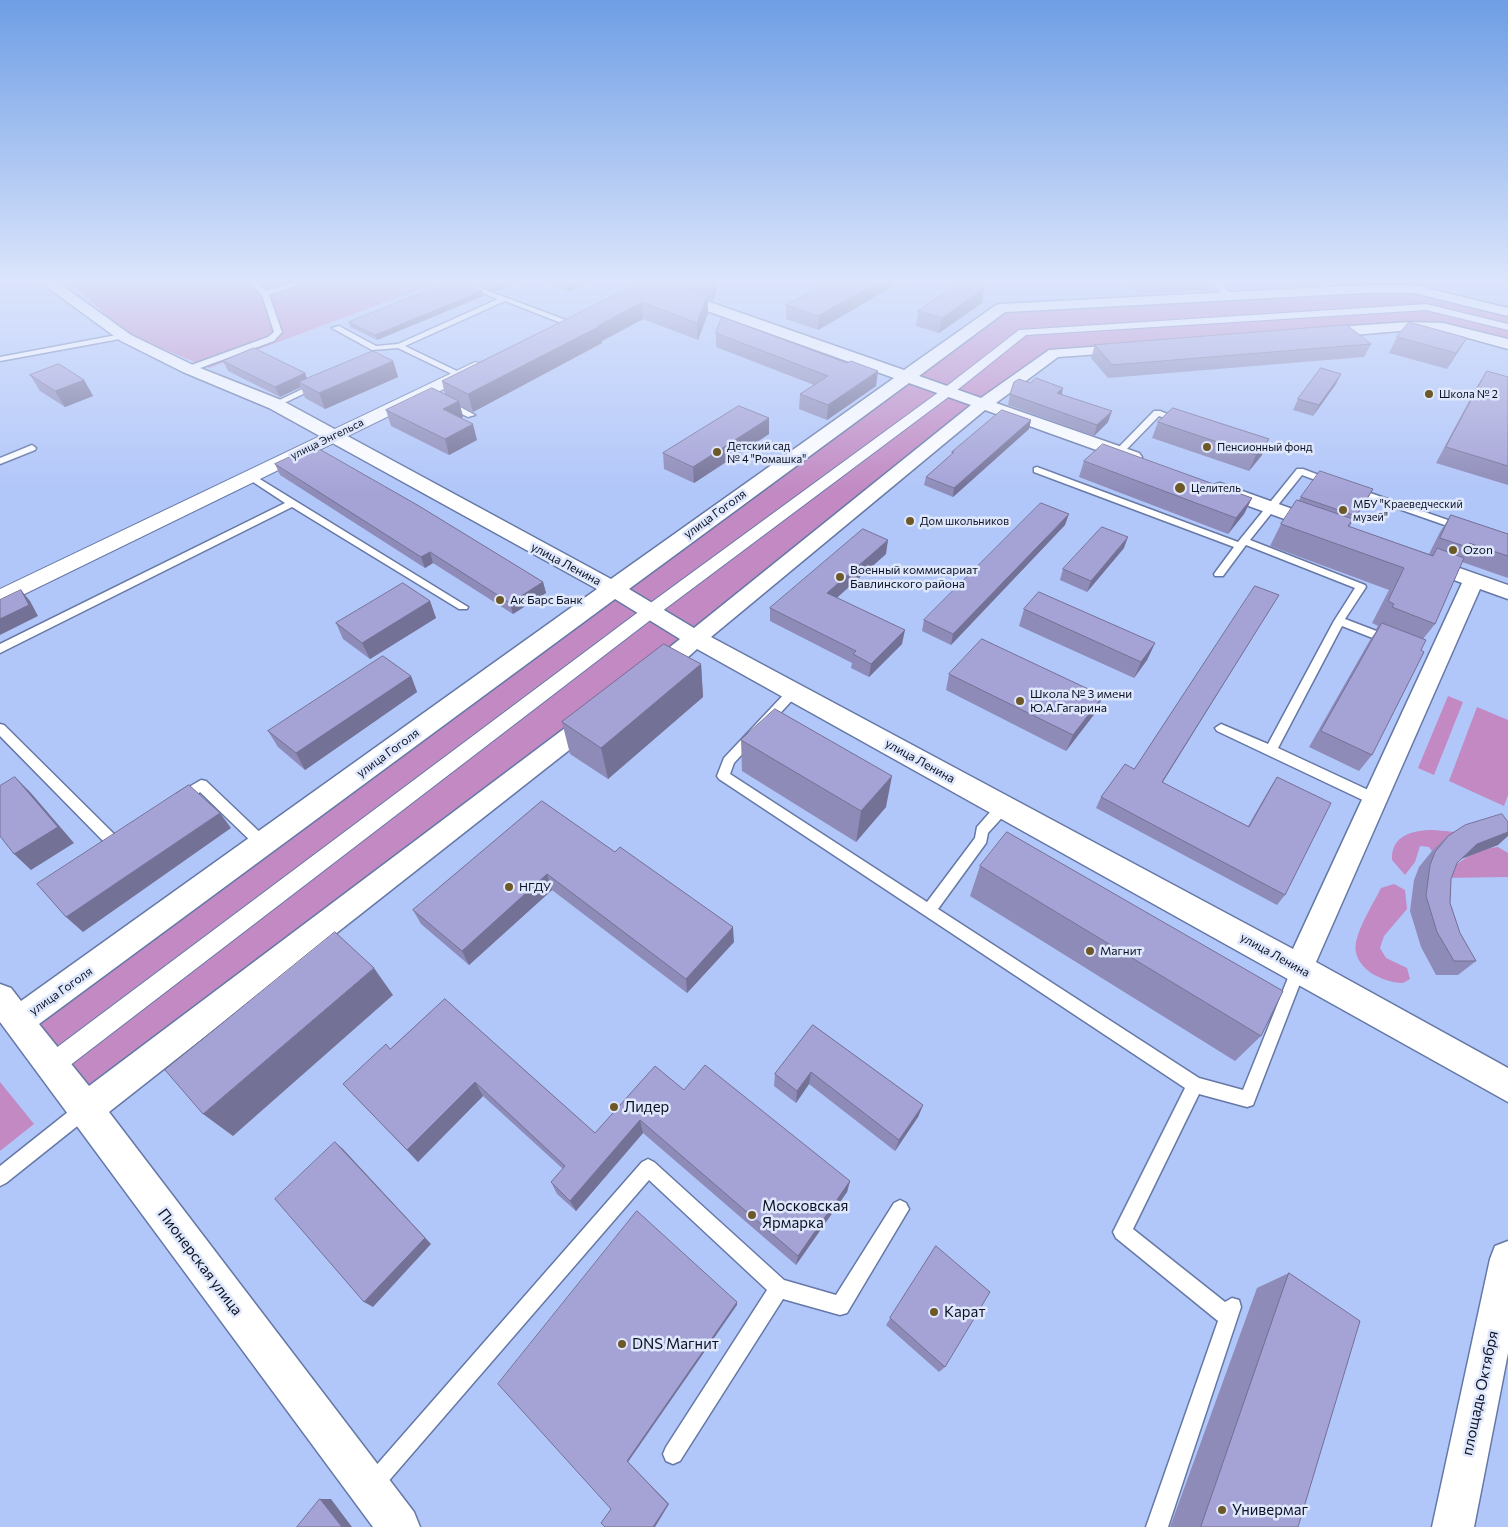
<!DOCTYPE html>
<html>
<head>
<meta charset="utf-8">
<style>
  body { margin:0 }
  canvas { display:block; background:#b1c6f9 }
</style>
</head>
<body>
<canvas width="1508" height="1527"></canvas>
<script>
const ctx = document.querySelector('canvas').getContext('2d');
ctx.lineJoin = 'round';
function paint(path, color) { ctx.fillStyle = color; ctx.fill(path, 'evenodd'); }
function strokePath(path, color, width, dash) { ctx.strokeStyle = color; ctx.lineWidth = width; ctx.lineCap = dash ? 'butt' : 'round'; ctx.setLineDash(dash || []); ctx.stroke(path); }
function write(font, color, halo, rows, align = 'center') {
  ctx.font = font + ' Commissioner,sans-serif'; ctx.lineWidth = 5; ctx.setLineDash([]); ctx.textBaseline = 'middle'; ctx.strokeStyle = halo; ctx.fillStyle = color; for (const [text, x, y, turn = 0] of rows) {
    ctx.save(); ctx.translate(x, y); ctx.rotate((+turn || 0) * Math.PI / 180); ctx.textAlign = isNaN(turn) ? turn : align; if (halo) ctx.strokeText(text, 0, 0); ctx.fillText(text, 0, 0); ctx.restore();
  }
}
paint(new Path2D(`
  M67,279h379l-237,89 -84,-35z
  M1414,289l94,23v32l-65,-17 -389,26 -968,756 -68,-88 983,-713z
  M1448,696l15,6 -29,73 -16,-7z
  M1477,707l31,13v75l-4,11 -55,-25z
  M1433,830l34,3 -17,7 -18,11 -3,-4 -9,-1 -5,16 -10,13 -13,-15c-1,-25 21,-30 41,-30z
  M1498,847l10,6v24l-67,1c17,-16 33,-29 57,-31z
  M1394,884l11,6 2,19 -23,27 -4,12 6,10 21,10 3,11 -7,4c-21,0 -52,-16 -47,-41 4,-18 17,-38 25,-54z
  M0,1082l34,42 -34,27z`), '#c289c2');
const service = new Path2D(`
  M247,279h7l12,12 37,-12h11l-45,16 13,37 -8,9 -82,30h-6v-4l82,-30 6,-5 -12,-37z
  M641,279h11l1,2 -3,2z
  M890,279h10l6,4 -3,2z
  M965,279h13l-18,6 -3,-2z
  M1207,279h8l19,17 -7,2z
  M462,281l109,41 -7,2 -59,-23 -100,45 56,27 1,2 -4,2 -60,-29 -26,2 -40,-22 7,-2 37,20 22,-2 100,-45 -38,-15 -1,-1z
  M122,334l4,2 -1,2 -125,23v-4z
  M315,383l7,2 -44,21 -7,-2z
  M443,401h6l26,14 -7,2 -25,-12z
  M1154,411h6l25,10 -4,3 -22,-8 -37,38h-6v-4z
  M32,445l4,3 -1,2 -35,14v-6z
  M1037,467l201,75 59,-73h6l29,11 2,2 -5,3 -27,-10 -52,65 115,45 1,2 -21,32 47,18 2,3 -6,4 -46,-18 -64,122 101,47 1,4 -1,4h-10l-152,-72 -2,-3 6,-4 47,20 66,-123 21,-33 -109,-43 -23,31h-8l-1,-2 20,-27 -200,-75v-4z
  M250,473l218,134 -1,2h-8l-167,-102 -292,146v-9l285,-141 -38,-25v-4z
  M1353,487l112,39 2,2 -2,2h-6l-109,-38v-4z
  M793,688l6,4 -2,3 -63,68 -4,11 197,128 48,-64 2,-11 21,-24h10l2,4 -2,4 -20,22 -2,10 -48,66 261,169 44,12 51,-127 5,-2 5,2 2,5 -53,137 -6,2 -48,-13 -66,135 92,73 7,-4 7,2 2,7 -73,220h-22l72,-206 -102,-83 -3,-6 72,-144 -466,-309 -2,-3 7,-18 65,-69z
  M0,724l4,1 111,110 6,-2 5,1 2,4 -2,4 -12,7 -5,-2 -109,-111z
  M201,780l5,1 62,59 2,4 -2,4 -5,2 -5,-2 -58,-56 -13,10h-10l-1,-4 1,-4z
  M84,1102l6,2 2,6 -2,6 -84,67 -6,3v-20l78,-62z
  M648,1159l6,3 130,118 52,15 58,-92 6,-3 6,3 3,6 -62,104 -7,2 -57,-16 -103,162 -7,3 -7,-3 -3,-7 3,-7 101,-157 -118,-110 -269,311 -7,3 -7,-3 -3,-7 3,-7 276,-315z`);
const pedestrian = new Path2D(`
  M1426,304l82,20v6l-82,-20 -400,25 -75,60 -294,220 -597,458 -8,4 -8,-4 -4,-8 4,-8 601,-450 298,-218 76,-59z`);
const minor = new Path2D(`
  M36,279h17l78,56 64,31 86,34 330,179 283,-201 -223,-80 -2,-3 2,-3h10l223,78 92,-65 5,-1 363,-19h50l94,23v8l-94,-23h-50l-359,19 -86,64 62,22 68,-48 84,-6 3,3 -3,3 -5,2 -70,5 -62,46 143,50 3,4 -3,4h-12l-142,-51 -274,227 582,312 169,-366 -44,-17 -3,-4 3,-4 7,-2 83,29v14l-28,-10 -164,373 192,106v34l-811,-453c-14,12 -33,35 -52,30l-3,-6 3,-6 35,-28 -65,-40 -576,425 50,62 496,-373 8,-3 8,3 4,6 -4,6 -492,387 305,400 6,15h-47l-373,-505v-38l11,4 10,13 576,-412 -328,-181 -86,-36 -62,-31zM909,383l62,22 -277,223 -65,-39z
  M1410,322l33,1 65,16v10l-65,-18 -33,-1 -90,8 -8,-5 8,-5z
  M1220,483l106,38 3,4 -3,4h-14l-99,-36 -2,-4 2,-4z
  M1508,1241v112l-34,174h-42l58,-268 5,-13z`);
const tertiary = new Path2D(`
  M475,362l6,1 3,4 -3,4 -481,235v-17z`);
strokePath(service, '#6578a6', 3);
strokePath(pedestrian, '#6578a6', 2);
strokePath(minor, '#6578a6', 3);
strokePath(tertiary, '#6578a6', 2);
paint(service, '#fff');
paint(pedestrian, '#fff');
paint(minor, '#fff');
paint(tertiary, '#fff');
paint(new Path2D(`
  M467,279h56l1,1 -29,12z
  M537,279h59l-28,13z
  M673,279h47l-7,22 -5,-2v14l-10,27 -55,-21 -41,22v2l-129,69 -13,-6 3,11 -2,1 16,22 -28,15 -58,-29 -5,-16 59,-15 -3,-14 206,-99 25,3z
  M833,279h58l-1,9 -72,42 -32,-11v-14z
  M1126,279h86l-4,11 -69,4z
  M1296,279h112l-106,6z
  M984,288l-2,15 -43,30 -23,-7 2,-15z
  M482,291l1,5 -106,44 -27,-13 -1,-5z
  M716,333l160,53 -49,34 -28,-11 1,-15 14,-9 -98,-38z
  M1397,337l70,1 -20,31 -58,-16z
  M1371,344l-7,13 -256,21 -17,-20 4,-13z
  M223,361l82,12 2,6 86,-18 5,16 -73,32 -20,-11 -4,-11 -21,10 -52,-26z
  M1487,371l21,6v108l-72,-22 41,-77z
  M30,375l54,5 9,16 -28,11 -25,-16z
  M1336,384l-23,32 -20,-6 5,-11z
  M1010,394h52l46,28 -14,14 -86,-31z
  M1031,420l-2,9 -76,68 -29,-12 2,-8 26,-23v-2z
  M1158,422l104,33 -13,16 -97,-33z
  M769,434l-75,49 -30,-14 -1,-16z
  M1084,461l168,37 -8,16 -16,20 -149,-57z
  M275,464l268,118 3,11 -33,21 -80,-51 -8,5 -145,-93z
  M1373,489l-24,38 80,27 11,-22 11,-17 57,19v44l-46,-16 -27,62 -12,15 -51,116 -13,16 -50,-24 61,-107 7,-10 -1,-1 2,-3 -6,-3 17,-33 -119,-44 11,-22 20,-27z
  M1065,525l-114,120 -29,-14 2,-11z
  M1124,548l-37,44 -27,-12 3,-11z
  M886,554l-49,44 65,46 -33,33 -18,-9 1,-5 -82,-42v-13z
  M430,601l6,17 -66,41 -27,-20 -7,-16z
  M1272,606l-110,177 86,43 22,-38 7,-11 8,118 -8,10 -181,-97 5,-11 33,-28z
  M1024,609l131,34 -8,17 -13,18 -115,-52z
  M701,664l2,33 -95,82 -38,-25 -8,-32z
  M949,674l147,38 -30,39 -120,-61z
  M411,676l6,16 -112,78 -27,-23 -10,-16z
  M741,740l145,67 -30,35 -114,-71z
  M542,801l192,141 -47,51 -135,-103 -83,75 -48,-41 -8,-14z
  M1448,836l50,9 -37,14 -4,4 -6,16 -1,24 10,30 16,28 -18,14h-22l-15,-28 -11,-36 4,-31 5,-13 13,-16z
  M980,866l281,170 -26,25 -265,-165z
  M445,999l150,134 89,-43 166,91 -3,11 -51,73 -153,-132 -67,78 -19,-17 -6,-12 12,-13 -80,-73 -65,66 -75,-78 47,-35z
  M813,1025l110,80 -5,12 -23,34 -86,-67 -13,19 -22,-17 1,-12z
  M936,1246l9,121 -6,5 -53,-47z
  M1289,1273l9,254h-128l87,-239z`), '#8e8bb8');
paint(new Path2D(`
  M498,279h25l1,1 -29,12 -3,-10z
  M566,279h30l-28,13z
  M712,279h8l-7,22z
  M883,279h8l-1,9 -72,42v-14z
  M984,288l-2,15 -43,30 3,-15z
  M482,291l1,5 -106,44 -2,-5z
  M707,296l1,17 -10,27 -1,-17z
  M642,302l1,17 -41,22v2l-129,69 -5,-18z
  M1467,338l-10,15 -10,16 9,-16z
  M393,361l5,16 -73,32 -6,-16z
  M878,371l-2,15 -49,34 1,-15z
  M305,373l4,11 -10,-2 2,5 -21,10 -5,-10z
  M1341,374l-5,10 -23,32 6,-11z
  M84,380l9,16 -28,11 -10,-16z
  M1063,388l-2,10 -4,-5z
  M459,401l4,16 -16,8 -4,-16z
  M1112,411l-4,11 -14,14 3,-11z
  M769,418v16l-75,49 -1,-16z
  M1031,420l-2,9 -76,68 1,-9z
  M473,424l4,16 -28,15 -4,-16z
  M1269,439l-7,16 -13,16 7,-16z
  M1373,489l-6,11 -18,27 7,-11z
  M1252,498l-8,16 -16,20 8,-16z
  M1069,514l-4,11 -114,120 2,-11z
  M1128,537l-4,11 -37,44 4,-11z
  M888,540l-2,14 -60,53 1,-14z
  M430,552l3,11 -8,5 -4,-11z
  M543,582l3,11 -33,21 -3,-11z
  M21,590l9,11 8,15 -38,19v-16z
  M1279,595l-7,11 -116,187 6,-11z
  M430,601l6,17 -66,41 -8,-16z
  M905,630l-3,14 -33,33 2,-13z
  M1155,643l-8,17 -13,18 7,-16z
  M701,664l2,33 -95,82 -7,-31z
  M411,676l6,16 -112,78 -9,-17z
  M1103,696l-7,16 -30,39 7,-16z
  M892,776l-6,31 -30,35 5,-31z
  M15,777l16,16 43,50 -43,27 -17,-16z
  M220,813l11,15 -148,104 -17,-15z
  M1508,832v4l-10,9 -37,14 16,-15z
  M547,874l5,16 -83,75 -7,-14z
  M733,927l1,15 -47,51 -1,-14z
  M374,968l19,27 -160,141 -30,-22z
  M811,1072l-2,12 -13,19 1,-12z
  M475,1082l8,14 -65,66 -11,-12z
  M923,1105l-5,12 -23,34 4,-11z
  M640,1120l3,13 -67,78 -6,-10z
  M335,1142l8,7 88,95 -58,63 -9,-5z
  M850,1181l-3,11 -51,73 2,-9z
  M737,1302v3l-109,157 41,42 -14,23h-2l-26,-66z
  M320,1499h11l21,28h-10z`), '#747196');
const building = new Path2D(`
  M487,279h11l-6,3z
  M654,279h5l48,17 -10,27 -55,-21 -44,24h2l-132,68 -26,-13 201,-100 5,1z
  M833,279h50l-65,37 -32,-11z
  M455,280l27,11 -107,44 -26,-13z
  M961,282l23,6 -42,30 -24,-7z
  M722,317l125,46 4,-2 27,10 -50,34 -28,-11 28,-18 -112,-43z
  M1409,322l58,16 -11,15 -59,-16z
  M1347,325l24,19 -259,21 -17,-20z
  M254,348l51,25 -30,14 -52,-26z
  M373,351l20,10 -74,32 -20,-11z
  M59,364l25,16 -29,11 -25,-16z
  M1321,368l20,6 -22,31 -21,-6z
  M1487,371l21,6v89l-62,-19z
  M1036,378l27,10 -6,5 55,18 -15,14 -87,-31 4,-12 5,-3 11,4z
  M432,388l27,13 -16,8 30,15 -28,15 -59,-29z
  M739,406l30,12 -76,49 -30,-14z
  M1173,408l96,31 -13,16 -98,-33z
  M1002,410l29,10 -77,68 -28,-11 28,-25h-2z
  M1103,444l149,54 -16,20 -152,-57z
  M314,446l105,60 124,76 -33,21 -80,-51 -9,5 -146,-93z
  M1320,471l53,18 -17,27 -55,-19z
  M1297,500l56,19 -5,7 85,30 4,-8 27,10 -29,66 -43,-17 2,-3 -6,-3 16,-33 -123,-44z
  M1041,503l28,11 -116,120 -29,-14z
  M1451,515l57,19v22l-39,-13 -2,4 -27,-9z
  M1102,527l26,10 -37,44 -28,-12z
  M863,529l25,11 -61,53 78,37 -34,34 -18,-10 3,-3 -86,-43z
  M403,583l27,18 -68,42 -26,-20z
  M1255,586l24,9 -117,187 87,45 28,-50 54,26 -46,92 -184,-98 24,-33 9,5z
  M21,590l8,15 -29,14v-19z
  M1039,592l116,51 -14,19 -117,-53z
  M1382,623l44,17 -5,10 3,2 -52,103 -51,-24z
  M982,639l121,57 -30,39 -124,-61z
  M664,644l37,20 -100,84 -39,-26z
  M383,656l28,20 -115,77 -28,-22z
  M775,709l117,67 -31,35 -120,-71z
  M15,777l43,50 -44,27 -14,-18v-50z
  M189,785l31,28 -154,104 -29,-33z
  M542,801l73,51 5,-5 113,80 -47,52 -139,-105 -85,77 -49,-41z
  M1502,814l6,8v10l-31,12 -20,19 -6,16 -1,24 10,30 16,28h-22l-17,-29 -11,-36 4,-31 5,-13 13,-16 17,-11z
  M1007,832l276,159 -22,45 -281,-170z
  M335,932l39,36 -171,146 -38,-44z
  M445,999l150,134 60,-67 29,24 21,-25 145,116 -52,75 -158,-136 -70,81 -19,-19 14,-16 -90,-84 -68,68 -64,-66 43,-40 4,5z
  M813,1025l110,80 -24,35 -88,-68 -14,19 -22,-17z
  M335,1142l90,96 -61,64 -89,-103z
  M637,1211l100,91 -110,159 41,43 -15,23h-48l-4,-4 10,-14 -113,-125z
  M936,1246l54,46 -45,75 -55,-49z
  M1289,1273l71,48 -62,206h-97z
  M320,1499l22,28h-45z`);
paint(building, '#a5a2d6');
strokePath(building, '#747196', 1);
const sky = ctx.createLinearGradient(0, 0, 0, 493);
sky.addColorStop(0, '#6e9ee5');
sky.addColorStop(0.57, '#dce5fc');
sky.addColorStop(1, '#dce5fc00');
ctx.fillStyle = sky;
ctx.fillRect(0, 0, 1508, 493);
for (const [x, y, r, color] of [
  [1429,394,5,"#6d5928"],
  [1207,447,5,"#6d5928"],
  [717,452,5,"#6d5928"],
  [1180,488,6,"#6d5928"],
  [1343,510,5,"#6d5928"],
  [910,521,5,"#6d5928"],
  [1453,550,5,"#6d5928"],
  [840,577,5,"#6d5928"],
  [500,600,5,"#6d5928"],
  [1020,701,5,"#6d5928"],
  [509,887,5,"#6d5928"],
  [1090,951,5,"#6d5928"],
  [614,1107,5,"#6d5928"],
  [752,1215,5,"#6d5928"],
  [934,1312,5,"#6d5928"],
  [622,1344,5,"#6d5928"],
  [1222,1510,5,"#6d5928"]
]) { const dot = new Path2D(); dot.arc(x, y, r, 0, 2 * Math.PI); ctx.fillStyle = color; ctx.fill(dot); strokePath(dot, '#dee7fc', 2); }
write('11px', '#0c1224', '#dee7fc', [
  ["Школа № 2",1439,394],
  ["Детский сад",727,446],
  ["№ 4 \"Ромашка\"",727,459],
  ["Пенсионный фонд",1217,447],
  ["Целитель",1191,488],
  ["МБУ \"Краеведческий",1353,504],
  ["музей\"",1353,517],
  ["Дом школьников",920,521]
], 'left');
write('11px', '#0c1224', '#dee7fc', [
  ["улица Энгельса",327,439,-26]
]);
write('12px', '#0c1224', '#dee7fc', [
  ["улица Гоголя",715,514,-36],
  ["улица Ленина",566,564,28],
  ["улица Гоголя",388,753,-36],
  ["улица Ленина",920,761,29],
  ["улица Ленина",1275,955,29],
  ["улица Гоголя",61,991,-35]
]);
write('12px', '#0c1224', '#dee7fc', [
  ["Ozon",1463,550],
  ["Военный коммисариат",850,570],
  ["Бавлинского района",850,584],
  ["Ак Барс Банк",510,600],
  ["Школа № 3 имени",1030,694],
  ["Ю.А.Гагарина",1030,708],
  ["НГДУ",519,887],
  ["Магнит",1100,951]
], 'left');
write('15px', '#0c1224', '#dee7fc', [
  ["Лидер",624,1107],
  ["Московская",762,1206],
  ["Ярмарка",762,1223],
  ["Карат",944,1312],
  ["DNS Магнит",632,1344],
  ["Универмаг",1232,1510]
], 'left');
write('15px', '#0c1224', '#dee7fc', [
  ["Пионерская улица",200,1262,53],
  ["площадь Октября",1480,1393,-78]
]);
</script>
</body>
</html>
